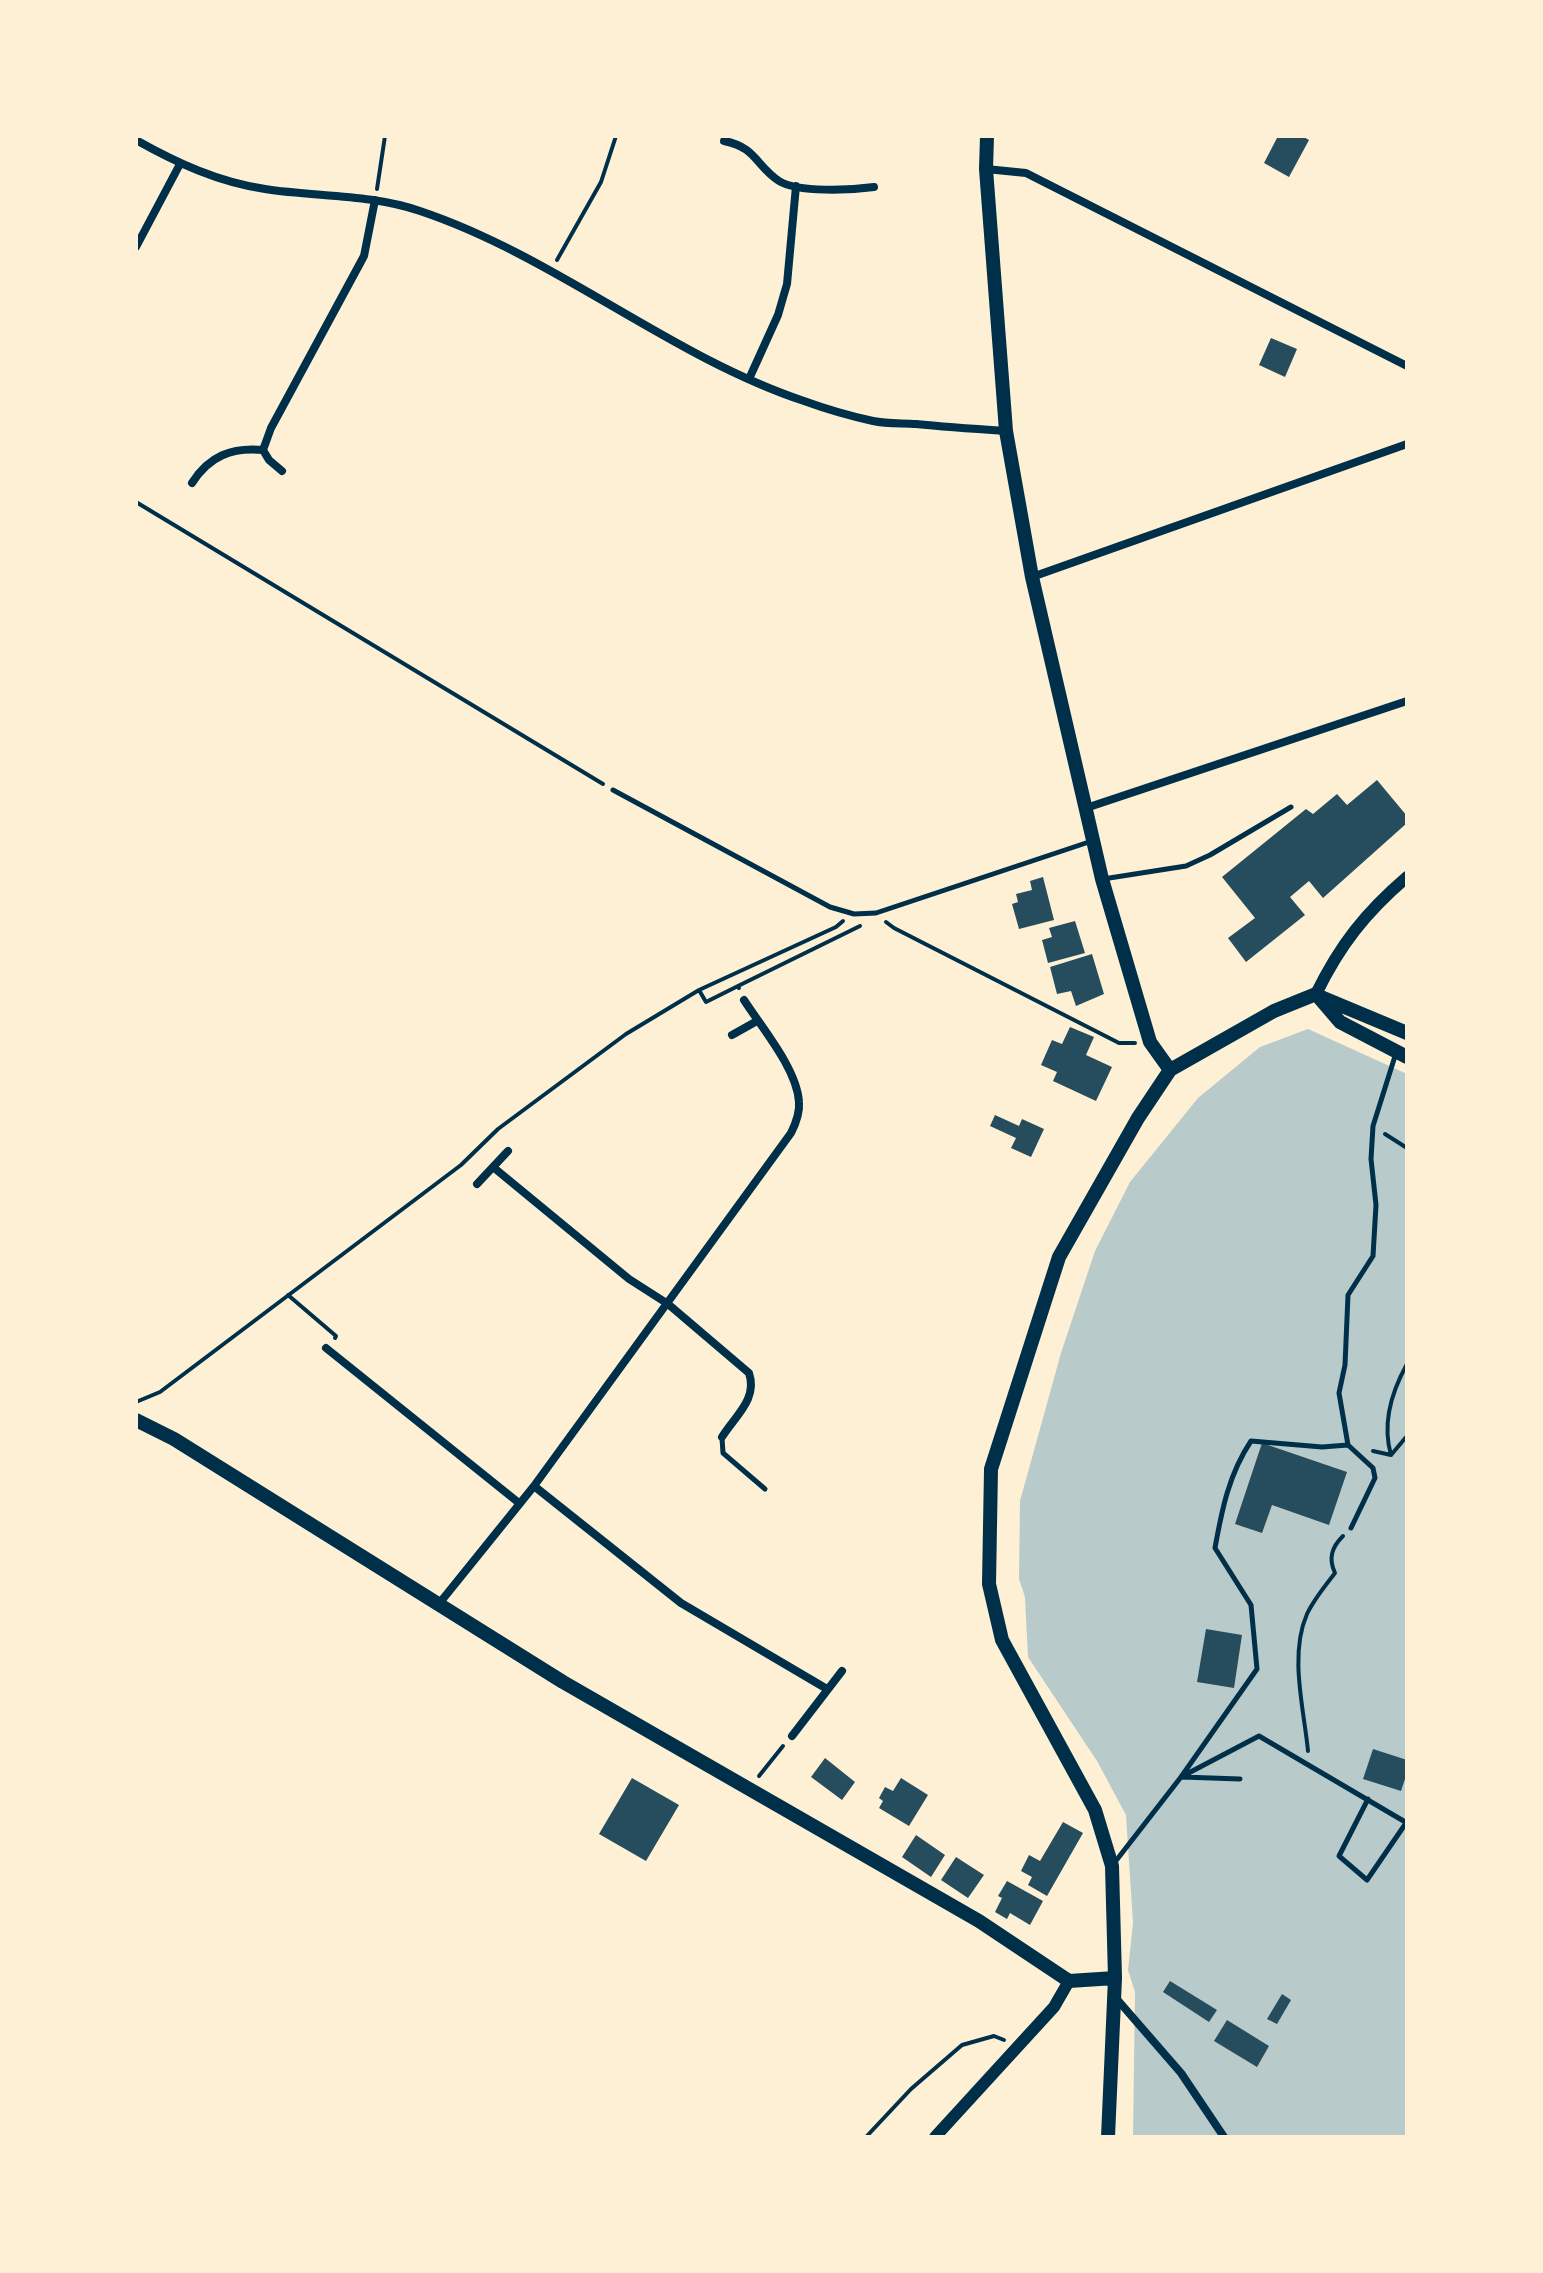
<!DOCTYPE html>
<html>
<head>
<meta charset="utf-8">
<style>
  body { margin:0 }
  #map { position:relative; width:1543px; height:2273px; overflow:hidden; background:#fdf0d5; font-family:"Space Grotesk",sans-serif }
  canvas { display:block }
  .frame { position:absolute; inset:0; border:138px solid #fdf0d5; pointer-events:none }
</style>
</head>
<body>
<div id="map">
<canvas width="1543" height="2273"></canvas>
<div class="frame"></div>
</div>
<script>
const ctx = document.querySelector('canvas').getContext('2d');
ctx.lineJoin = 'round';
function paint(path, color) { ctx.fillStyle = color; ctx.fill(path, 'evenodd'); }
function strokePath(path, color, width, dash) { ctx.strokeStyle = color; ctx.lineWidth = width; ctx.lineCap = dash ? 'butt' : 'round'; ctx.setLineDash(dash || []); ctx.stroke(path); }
paint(new Path2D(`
  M1308,1029l99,45v1063h-274l2,-145 -7,-22 5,-47 -7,-108 -29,-54 -69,-104 -3,-60 -6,-18 1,-78 41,-148 34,-102 35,-69 68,-84 62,-51z`), '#b9caca');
paint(new Path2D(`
  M1278,136h24l7,4 -20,37 -25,-14z
  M1271,338l26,11 -12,28 -26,-12z
  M1377,780l30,36v7l-84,75 -14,-17 -19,16 15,18 -59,47 -18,-24 27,-20 -33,-41 84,-68 7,5 24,-20 10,11z
  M1043,877l11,43 -35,9 -7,-25 6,-2 -2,-8 16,-4 -2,-9z
  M1075,921l10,32 -37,10 -6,-23 10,-3 -3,-9z
  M1092,954l12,40 -28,12 -5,-15 -14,3 -7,-27z
  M1070,1027l24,10 -8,18 26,12 -16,34 -43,-20 4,-9 -16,-7 11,-25 10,4z
  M995,1115l24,11 3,-7 22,10 -13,28 -20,-9 5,-10 -26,-12z
  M1262,1443l85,29 -18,53 -57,-20 -10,28 -27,-9z
  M1206,1629l36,6 -8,53 -37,-6z
  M1373,1749l34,11v13l-6,18 -38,-12z
  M825,1758l30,24 -13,18 -31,-23z
  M632,1778l47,27 -33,56 -47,-27z
  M901,1778l27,17 -19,31 -30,-18 4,-7 -4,-3 6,-11 8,4z
  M1063,1822l20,11 -36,63 -19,-11 4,-8 -11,-6 8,-16 11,6z
  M916,1835l29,20 -14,22 -29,-20z
  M956,1857l28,18 -16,23 -27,-18z
  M1007,1881l36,20 -13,24 -20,-12 -3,6 -12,-7 7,-14 -4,-2z
  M1170,1981l47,29 -8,12 -46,-30z
  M1282,1994l9,6 -14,24 -10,-5z
  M1227,2020l42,26 -12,21 -43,-26z`), '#264d5e');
strokePath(new Path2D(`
  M377,189l8,-53
  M557,260l44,-78 15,-46
  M136,502l467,282
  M886,922l8,6 225,115h16
  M739,988l-1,-2 122,-60
  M699,990l7,12 32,-16
  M1385,1134l22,14
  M288,1295l48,41 -1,2
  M136,1402l24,-10 301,-227 37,-36 128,-95 73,-44 137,-63 7,-6
  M1373,1451l18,4
  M1391,1455c-9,-31 1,-64 16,-91
  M1391,1455l16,-19
  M1308,1751c-4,-42 -19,-96 -1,-137 7,-15 18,-28 28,-41 -7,-15 -3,-26 8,-37
  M759,1776l24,-30
  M866,2137l45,-48 51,-44 32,-9 10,4`), '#003049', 4);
strokePath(new Path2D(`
  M613,790l217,117 24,7 22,-1 216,-72
  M1103,879l83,-13 24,-11 81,-48
  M722,1438l1,15 42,36
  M1348,1445l25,23 2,10 -24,50
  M1181,1777l76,-108 -6,-64 -36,-57c7,-39 14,-74 36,-107l71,6 26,-2 -9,-52 6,-28 3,-70 25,-39 3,-51 -5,-46 2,-33 23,-73
  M1182,1777l58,2
  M1368,1799l-29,57 28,24 39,-57
  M1115,1862l66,-85 78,-41 148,87`), '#003049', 5);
strokePath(new Path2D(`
  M136,140c41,23 82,42 129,49 51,8 106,5 155,22 137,46 249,145 384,190 22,8 46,15 69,20 14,3 29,2 43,3 30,3 60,5 90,7
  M724,141c32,6 32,25 55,40 19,12 73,9 95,6
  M986,169l40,4 381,193
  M136,247l44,-83
  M749,379l29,-64 9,-31 9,-98
  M282,471l-13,-11 -6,-10 8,-22 93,-172 11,-56
  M192,483c17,-27 40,-36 71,-33
  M1032,577l375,-133
  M1086,808l321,-107
  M732,1035l25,-14
  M493,1167l136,112 39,25 81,69c9,26 -14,43 -27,64
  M477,1184l31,-33
  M326,1348l193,155
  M534,1486l147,117 146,86
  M438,1605l96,-119 257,-353c5,-10 9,-20 8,-31 -2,-33 -37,-74 -55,-102
  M792,1736l50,-65
  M1115,1997l66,76 43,64`), '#003049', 8);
strokePath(new Path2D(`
  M1316,994c24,-49 49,-81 91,-117
  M935,2137l119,-130 15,-26`), '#003049', 12);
strokePath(new Path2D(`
  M987,136l-1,33 20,262 26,146 70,302 48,163 20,28
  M1316,994l24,28 67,35
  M1316,995l91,38
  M136,1420l38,19 389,243 416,239 90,60 46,-3
  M1108,2137l7,-159 -3,-112 -17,-56 -93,-170 -13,-56 2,-115 68,-212 79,-139 32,-48 104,-59 42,-17`), '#003049', 14);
</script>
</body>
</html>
